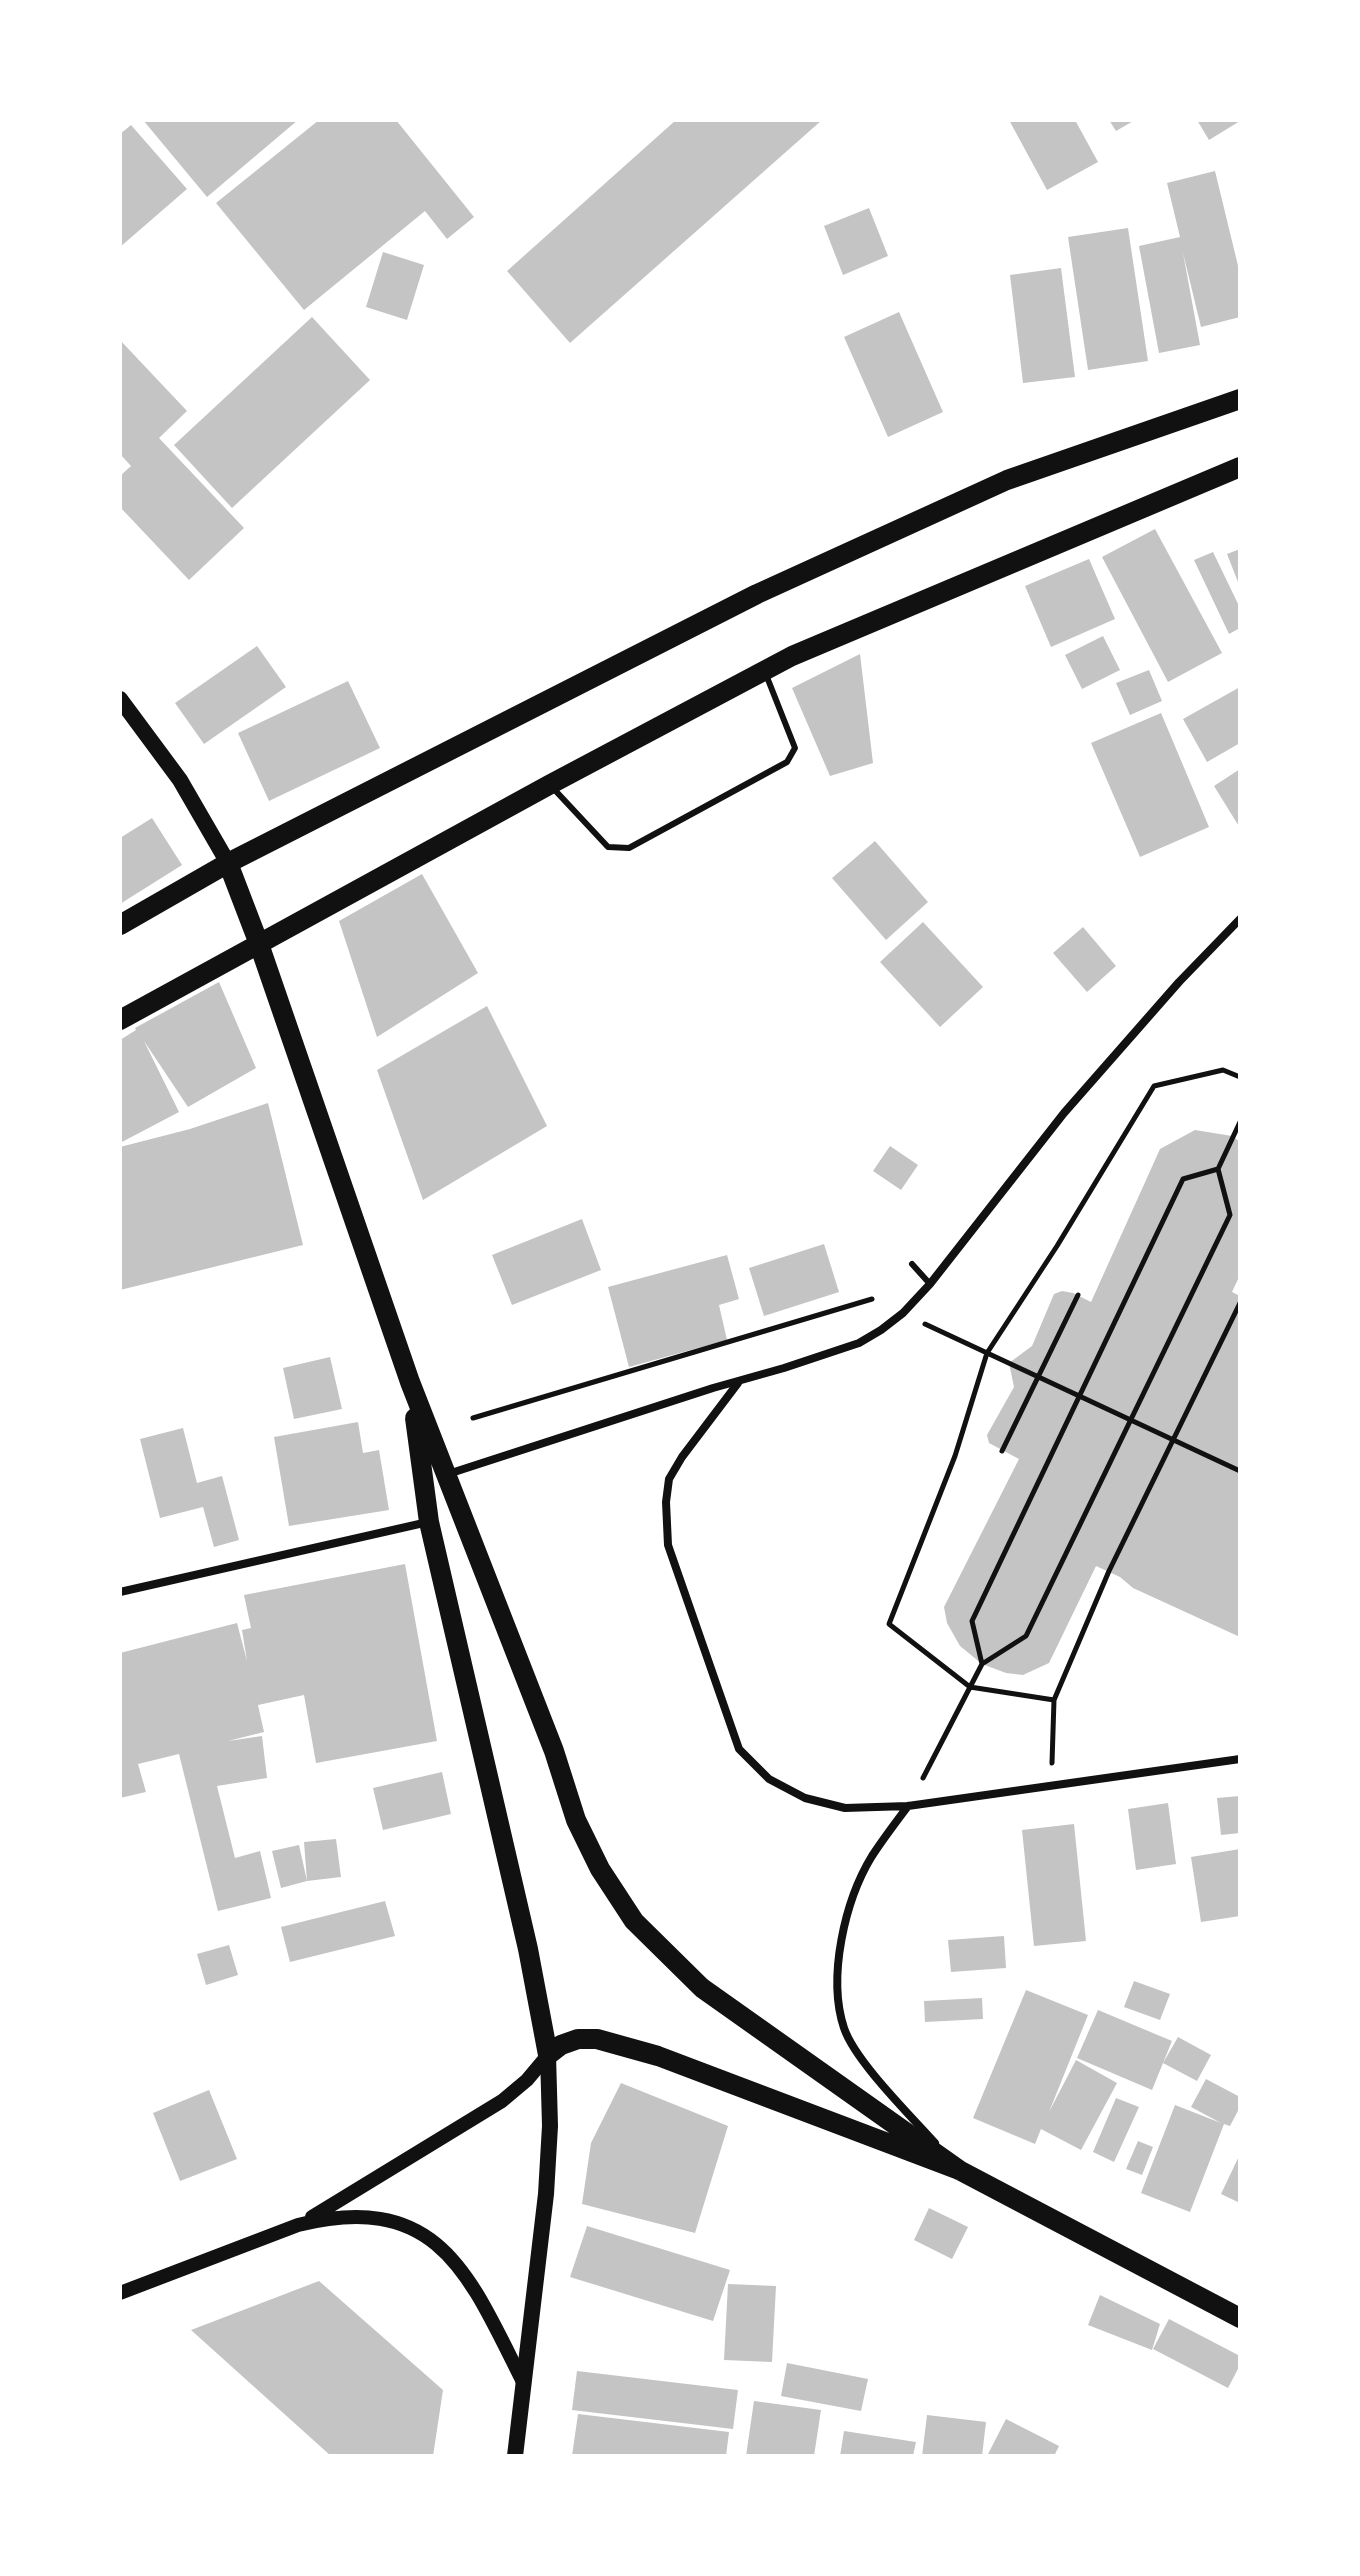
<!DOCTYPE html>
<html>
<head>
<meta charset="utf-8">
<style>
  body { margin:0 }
  #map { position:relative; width:1360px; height:2576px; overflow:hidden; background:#fff; font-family:Ubuntu,sans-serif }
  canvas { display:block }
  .frame { position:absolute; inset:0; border:122px solid #fff; pointer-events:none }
</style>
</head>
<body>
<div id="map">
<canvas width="1360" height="2576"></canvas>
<div class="frame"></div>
</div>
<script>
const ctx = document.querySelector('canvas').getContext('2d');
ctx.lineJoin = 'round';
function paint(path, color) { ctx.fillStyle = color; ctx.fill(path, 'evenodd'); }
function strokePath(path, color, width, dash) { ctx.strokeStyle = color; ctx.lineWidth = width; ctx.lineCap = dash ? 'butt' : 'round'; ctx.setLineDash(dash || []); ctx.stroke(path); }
paint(new Path2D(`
  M143,120h155l-91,77z
  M319,120h77l78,97 -27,22 -22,-28 -121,99 -88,-107z
  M676,120h146l-252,223 -63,-72z
  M1009,120h66l23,42 -51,28z
  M1109,120h26l-19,11z
  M1197,120h43v1l-31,19z
  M131,125l56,64 -67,58v-113z
  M1215,171l25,103v43l-39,10 -18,-74 17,92 -41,8 -20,-107 41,-9 -13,-54z
  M869,208l19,48 -45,19 -19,-49z
  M1128,228l20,133 -60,9 -20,-133z
  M383,252l41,13 -17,55 -41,-13z
  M1061,268l14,109 -52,6 -13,-108z
  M899,312l44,100 -55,25 -44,-100z
  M312,317l58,63 -138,128 -58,-63z
  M120,340l67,71 -28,27 85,90 -55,52 -69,-73v-31l11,-10 -11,-12z
  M1155,529l67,124 -54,29 -66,-125z
  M1240,549v38l-13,-33z
  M1213,552l27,56v20l-11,6 -35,-74z
  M1089,559l26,60 -64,28 -26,-61z
  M1103,636l17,34 -38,19 -17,-34z
  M257,646l29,41 -82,57 -29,-41z
  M860,654l13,109 -43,13 -38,-88z
  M1149,670l13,31 -32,14 -14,-32z
  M348,681l32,67 -111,53 -31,-68z
  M1240,687v56l-33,19 -24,-43z
  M1161,713l48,114 -69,30 -49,-114z
  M1240,769v59l-26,-42z
  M152,818l30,47 -62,39v-66z
  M875,841l53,61 -42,38 -54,-62z
  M422,874l56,99 -101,64 -38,-116z
  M923,922l60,65 -43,40 -60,-65z
  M1083,927l33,39 -29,26 -34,-39z
  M219,982l37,86 -68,39 -44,-66 35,71 -59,31v-103l16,-10 -1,-2z
  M487,1006l60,120 -124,74 -46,-130z
  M268,1103l35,142 -183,45v-143l70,-18z
  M1195,1130l37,6 8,6v133l-8,17 8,4v341l-107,-49 -13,-11 -24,-11 -47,97 -26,12 -17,-2 -24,-9 -22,-18 -13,-23 -3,-16 75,-148 -30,-16 -2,-8 27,-48 -5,-24 23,-17 22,-52 8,-3 11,2 18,9 69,-153z
  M890,1146l28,19 -17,25 -28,-19z
  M582,1219l19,51 -89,35 -20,-50z
  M824,1244l15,48 -75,24 -15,-48z
  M727,1255l12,44 -20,6 8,35 -98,27 -21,-80z
  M330,1357l12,52 -48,10 -11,-51z
  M358,1422l5,31 16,-3 10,60 -100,16 -15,-89z
  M183,1428l14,55 25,-7 17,64 -25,7 -11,-40 -43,11 -20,-79z
  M405,1564l32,177 -121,22 -12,-68 -46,10 6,27 -36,9 34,-5 5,42 -50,8 18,72 25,-7 11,47 -53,13 -39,-157 -41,10 8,28 -26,6v-145l117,-30 10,38 -5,-31 9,-2 -7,-33z
  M442,1772l9,42 -68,16 -10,-42z
  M1240,1796v37l-19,2 -4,-37z
  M1168,1803l8,61 -40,6 -8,-61z
  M1074,1824l12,117 -52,5 -12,-116z
  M336,1839l5,38 -34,4 -3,-39z
  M299,1845l8,36 -26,7 -9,-37z
  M1240,1849v67l-39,6 -10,-65z
  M385,1901l10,35 -105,26 -9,-35z
  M1004,1936l2,32 -55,4 -3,-32z
  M229,1945l9,30 -32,10 -9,-31z
  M1134,1981l36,13 -10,26 -36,-13z
  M1026,1990l62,25 -39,97 27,-52 41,23 -36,67 -40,-21 -6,15 -62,-26z
  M982,1998l1,21 -58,3 -1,-21z
  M1098,2010l74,31 -20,49 -75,-32z
  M1178,2037l33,18 -14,26 -34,-18z
  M1206,2079l34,18v10l-10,19 -6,-2 -34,88 -49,-19 34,-88 46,18 -30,-16z
  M621,2083l107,43 -33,107 -113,-29 9,-61z
  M209,2090l28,69 -57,22 -27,-68z
  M1116,2098l23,9 -25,55 -21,-10z
  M1138,2141l15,6 -11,28 -16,-6z
  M1240,2154v49l-19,-9z
  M929,2208l39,19 -16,32 -38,-19z
  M587,2226l143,44 -17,51 -143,-44z
  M319,2281l124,109 -10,66h-102l-140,-126z
  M728,2284l48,2 -4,76 -48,-2z
  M1100,2295l60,29 -8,26 -64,-25z
  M1169,2319l71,37v9l-12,23 -75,-39z
  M787,2363l81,16 -7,32 -80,-15z
  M577,2371l161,19 -5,39 -161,-19z
  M754,2401l67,9 -7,46h-68z
  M578,2414l151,18 -3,24h-154z
  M927,2415l59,7 -4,34h-60z
  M1006,2419l53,27 -5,10h-67z
  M844,2431l72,11 -3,14h-73z`), '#c4c4c4');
strokePath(new Path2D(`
  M1240,1077l-17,-7 -69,16 -97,160 -70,107 -32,103 -66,168 81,63 84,13 55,-129 131,-268
  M925,1324l315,147
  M473,1418l399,-119
  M1002,1451l76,-156
  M982,1664l44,-28 204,-421 -12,-46
  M1052,1763l2,-63
  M923,1778l59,-114 -10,-43 211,-442 35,-10 22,-47`), '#111', 5);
strokePath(new Path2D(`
  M552,787l56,60 21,1 158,-86 8,-14 -30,-76
  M912,1264l18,20`), '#111', 6);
strokePath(new Path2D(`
  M738,1383l-56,74 -13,22 -3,23 2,43 71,204 30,30 36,19 40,10 63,-2 332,-47
  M445,1475l268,-87 71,-20 75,-25 22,-13 22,-17 27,-29 134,-171 115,-131 61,-63
  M120,1592l308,-70
  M908,1806c-12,16 -25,33 -36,50 -27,44 -45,121 -28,172 11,33 66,87 91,115`), '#111', 8);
strokePath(new Path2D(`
  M312,2217l190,-116 25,-21 21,-25
  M120,2293l178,-68c141,-35 171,50 225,157`), '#111', 14);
strokePath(new Path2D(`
  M120,699l60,81 48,83
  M515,2456l31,-262 4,-68 -2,-71`), '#111', 16);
strokePath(new Path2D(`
  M228,863l31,81 151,438 144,369 22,69 24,49 34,52 68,67 257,182
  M120,925l108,-62 529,-269 250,-114 233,-81
  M120,1020l429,-235 243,-129 448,-189
  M415,1418l14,104 99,427 20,106 13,-10 17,-6h19l61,17 301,114 281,148`), '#111', 20);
</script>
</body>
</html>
